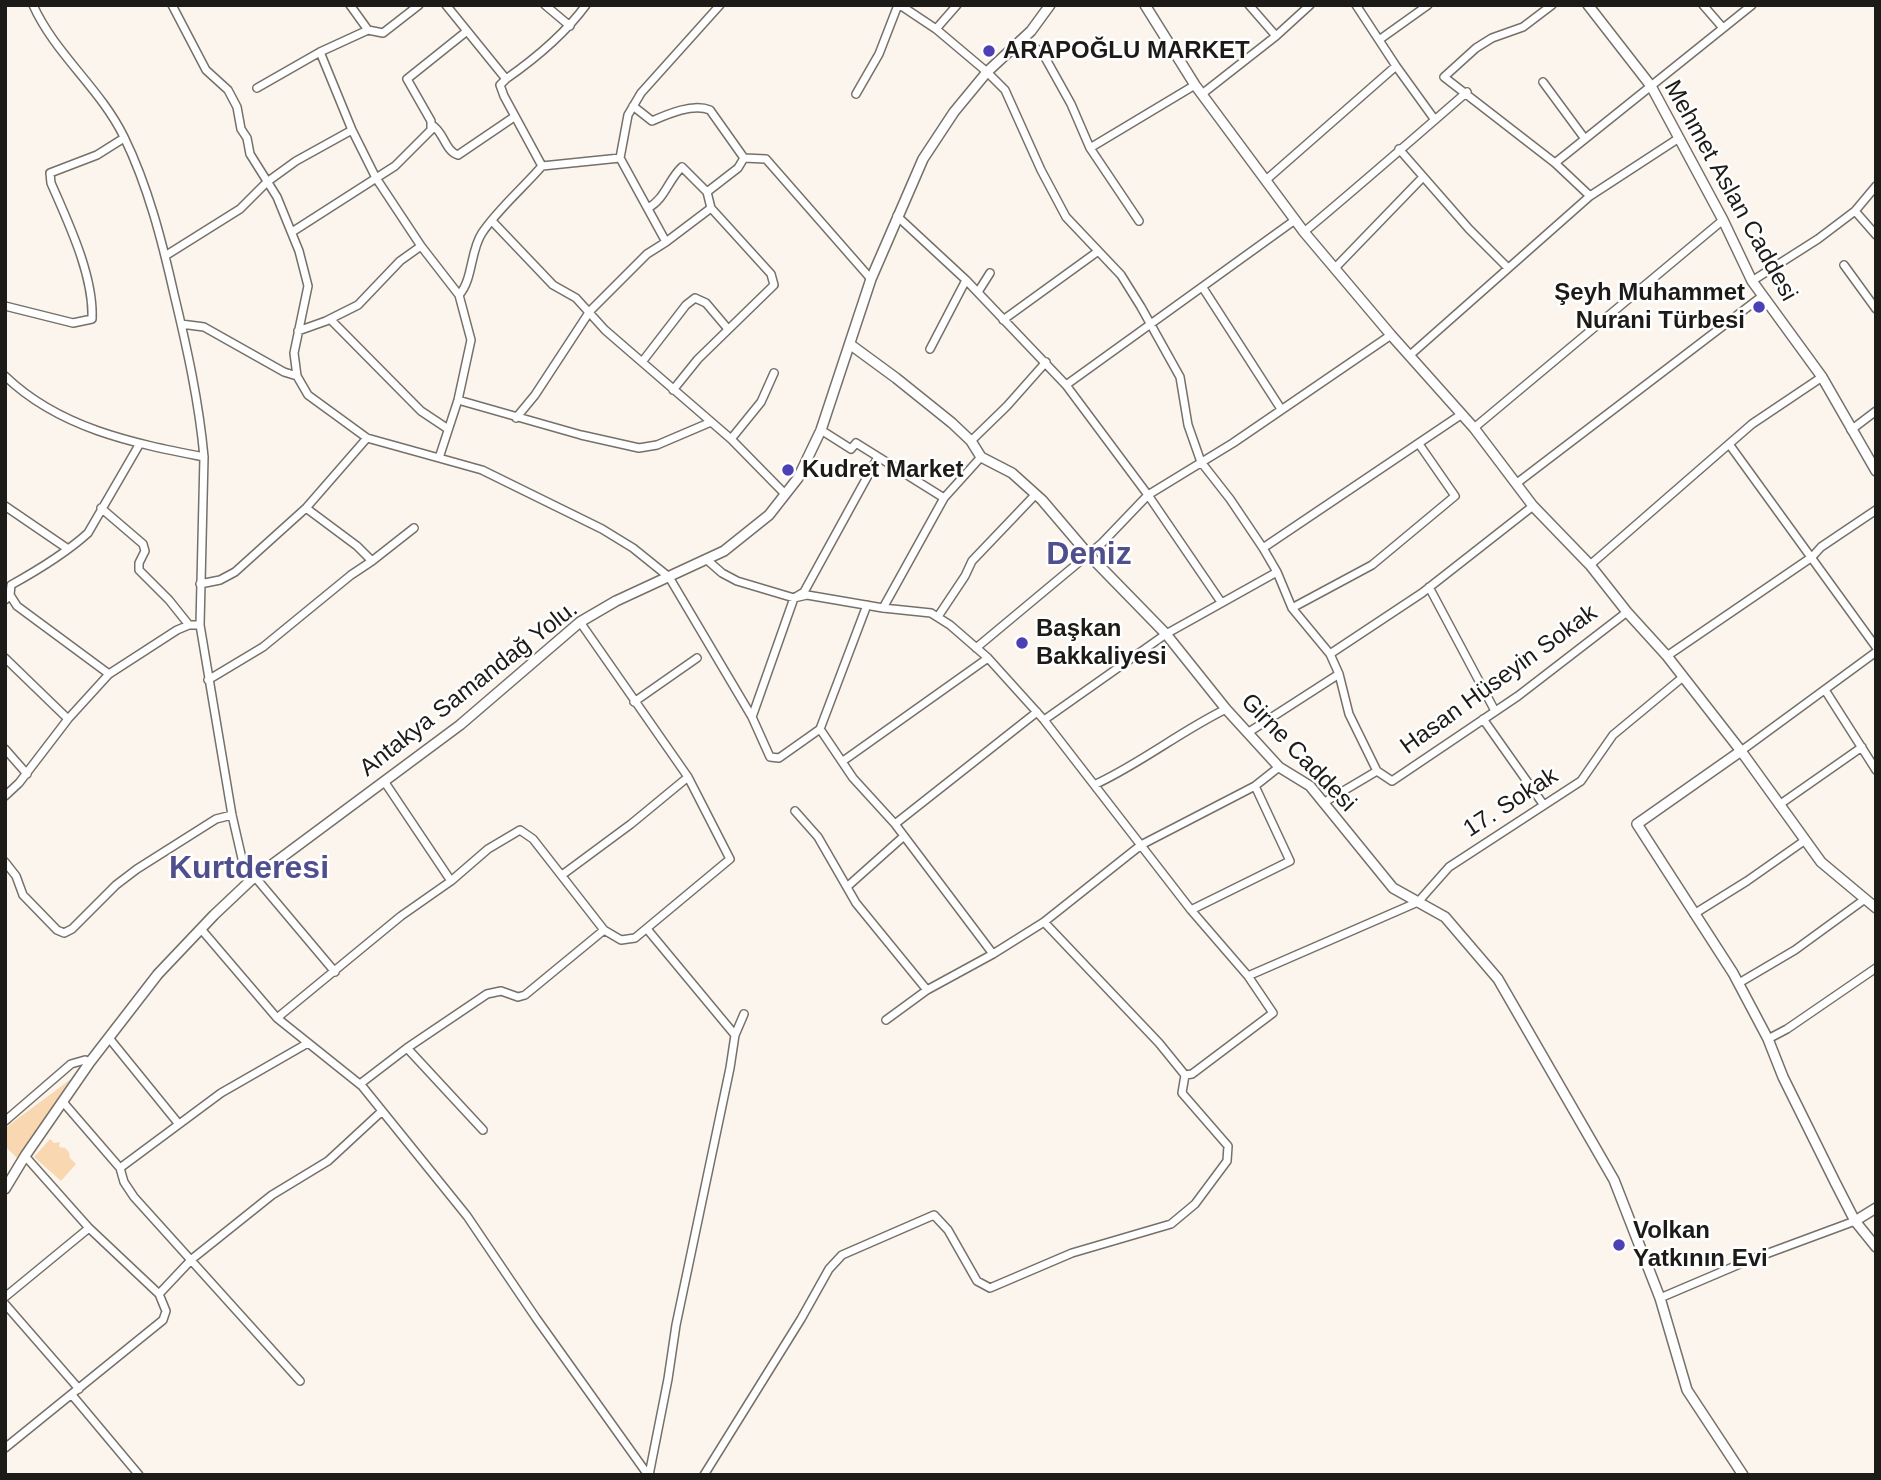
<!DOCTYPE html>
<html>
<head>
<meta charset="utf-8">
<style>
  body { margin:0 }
  #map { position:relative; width:1881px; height:1480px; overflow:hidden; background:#fcf5ee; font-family:Arial,sans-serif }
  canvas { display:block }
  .frame { position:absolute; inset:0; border:7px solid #1d1b18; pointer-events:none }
</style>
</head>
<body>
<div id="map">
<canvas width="1881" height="1480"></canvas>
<div class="frame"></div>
</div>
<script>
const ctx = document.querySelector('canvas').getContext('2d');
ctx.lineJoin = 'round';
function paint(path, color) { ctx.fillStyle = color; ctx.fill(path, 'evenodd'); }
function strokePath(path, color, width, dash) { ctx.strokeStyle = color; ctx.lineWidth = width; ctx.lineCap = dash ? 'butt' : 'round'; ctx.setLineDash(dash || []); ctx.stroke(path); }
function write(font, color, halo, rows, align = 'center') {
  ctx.font = font + ' Arial,sans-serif'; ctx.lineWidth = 5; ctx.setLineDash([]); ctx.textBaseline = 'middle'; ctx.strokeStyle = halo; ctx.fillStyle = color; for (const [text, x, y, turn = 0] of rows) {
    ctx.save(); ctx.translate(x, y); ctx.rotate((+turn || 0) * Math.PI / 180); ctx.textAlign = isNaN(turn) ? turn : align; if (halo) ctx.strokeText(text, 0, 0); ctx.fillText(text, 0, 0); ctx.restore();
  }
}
paint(new Path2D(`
  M75,1076l-58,82 -12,-12v-18z
  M50,1139l4,4 6,-1 -1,5 6,1 4,4 1,6 6,6 -15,17 -27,-24z`), '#f9d8b1');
const minor = new Path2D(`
  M33,5c22,49 67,83 91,132 24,49 38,104 50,157 13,54 25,108 30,163l-4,168 32,190 11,48 7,18
  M172,5l34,65 22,20 9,17 4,22 6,9 3,16 27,43 22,54 9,35 -14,67 3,23 11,19 59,43 72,20 19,-58 13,-60 -12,-45 -38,-49 -45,-68 -24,-48 -32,-78
  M350,5l18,25
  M446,5l60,74 -6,6 4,11 38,70c-19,22 -44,43 -60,67 -12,18 -9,47 -23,62
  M545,5l25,21
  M900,5l36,24 51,43 18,18 36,80 25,47 55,58 20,32 39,70 8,48 13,37 29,37 33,49 14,24 15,36 38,46 9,20 10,40 28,57
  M1249,5l27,31
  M1356,5l40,61 39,54
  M1552,5l-29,22 -31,11 -16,10 -32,29 111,86 35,33
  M1703,5l20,23
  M936,29l21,-24
  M1021,40l21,12 29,52 19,44 105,-63
  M1379,40l49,-35
  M506,79c30,-21 58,-44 80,-74
  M1543,82l42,57
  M257,88l63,-36 48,-22 15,3 36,-28
  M856,94l23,-40 19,-49
  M1202,94l74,-58 34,-31
  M633,106l19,15c16,-7 41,-18 58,-11l34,48 22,1 105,120
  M432,125c12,7 13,26 26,30l56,-38
  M1090,148l49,73
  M1399,149l70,80 39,39
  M1555,163l197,-158
  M542,166l78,-8
  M1266,180l130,-114
  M648,208c17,-9 20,-28 34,-41l25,25
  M1855,211l21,24
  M897,216l69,64 100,105 82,110 73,107
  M492,221l61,64 23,13 29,32 126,109 53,54
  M292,232l103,-66 36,-36v-9l-24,-42 60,-48
  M1304,232c55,-46 109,-93 163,-140
  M666,242l45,-34 -4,-16 31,-24 6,-10
  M165,256l75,-47 27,-27 29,-21 56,-31
  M1844,265l32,44
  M1335,268l88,-91
  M1752,281l66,-42 37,-28 21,-25
  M1203,288l78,121
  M978,292l12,-19
  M5,306l68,17 19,-4c2,-43 -24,-97 -41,-136l-1,-10 47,-18 27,-17
  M330,319l91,92 27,18
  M1003,320l94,-68
  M181,324l23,3 80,45 13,4
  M298,331l28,-10 32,-16 42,-44 21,-15
  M930,349l36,-69
  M1409,356l181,-160 89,-58
  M642,362l44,-57 9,-7 11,5 22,26
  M5,376c54,52 127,67 199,81
  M1066,385l229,-165
  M673,390l25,-31 76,-74 -3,-11 -60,-66
  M458,400l123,35 58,13 18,-3 54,-23
  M516,418l19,-23 55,-84 57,-57 19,-12 -46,-84 8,-43 13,-22 79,-88
  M1474,428l249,-208
  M821,430l30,19 5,-6 88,55
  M1851,430l25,-19
  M731,439l30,-37 13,-29
  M971,441l36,-35 39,-44
  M1729,444l147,203
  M439,458l43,12 120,59 31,19 36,29 83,140 18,40 9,1 41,-29
  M1517,483l244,-186
  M5,506l63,43
  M101,508l42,36 2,7 -6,12v7l30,30 20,25
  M306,508l51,38 15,15
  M1263,548l199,-134
  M706,559l16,14 15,8 57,17 13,-3 76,13 48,5 19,12 38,33 56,62 147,190 57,66 170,-74 31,-35 132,-86 32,-46 70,-58
  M1590,565l162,-141 70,-47
  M200,584l20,-4 15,-8 71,-64 61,-70
  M1429,587l66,124
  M10,595l7,11 92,68
  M5,600l5,-5 1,-10c27,-15 54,-31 77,-52l51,-88
  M883,608l61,-110 37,-41
  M1292,608l80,-43 83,-69 -36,-52
  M939,615l26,-39 7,-15 63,-66
  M976,648l126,-105 46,-48 85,-52 158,-108
  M1330,654l92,-61 111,-87
  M1667,656l145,-99 9,-10 55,-37
  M5,658l63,61
  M208,680l55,-33 88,-72 21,-14 42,-33
  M1825,690l51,80
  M634,702l63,-44
  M752,717l42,-119 10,-6 73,-133
  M1483,719l60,85
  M1044,720l122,-86 111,-62
  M820,729l47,-124
  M820,729l33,49 42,46
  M1249,732l90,-58
  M5,749l22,25
  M1741,751l135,-99
  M843,761l145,-103
  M384,781l67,100
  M1096,784c45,-21 85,-53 130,-75
  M5,796l14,-13 49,-64 41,-45 68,-44 12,-5h11
  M1323,803l54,-32 15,10 126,-85 109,-84
  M1779,805l83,-58
  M795,811l23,26 38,66 71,87
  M5,862l11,14 7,19 34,35 7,3 8,-4 44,-44 21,-16 79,-50 16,-4
  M562,875l69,-51 57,-47
  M255,877l80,95
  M848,886l56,-50
  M1191,910l99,-49 -35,-75
  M1694,914l53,-33 57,-40
  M201,929l76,89 85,68 105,130 69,102 112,157
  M647,929l88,106 -5,33 -54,257 -8,54 -19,96
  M993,954l-98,-130 142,-112
  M1739,983l56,-33 70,-51
  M277,1018l124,-102 50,-35 37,-32 32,-19 13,9 71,91
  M886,1020l41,-30 66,-36 51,-32
  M735,1035l9,-21
  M109,1038l69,85
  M1768,1039l19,-10 89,-61
  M407,1048l76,82
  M1185,1075l7,-1 81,-61 -25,-37
  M360,1084l47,-36 80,-54 14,-3 17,6 7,-2 79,-65 17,10 14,-2 95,-79 -42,-82 -108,-155
  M63,1102l57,66 4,14 10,15 166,184
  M5,1121l66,-57 14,-4 5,2
  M25,1156l64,72 70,66
  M120,1168l101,-75 87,-50
  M5,1297l84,-69
  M1660,1298l87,-37 108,-40
  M5,1304l74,85
  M72,1395l67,80
  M5,1448l158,-128 3,-9 -7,-17 33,-35 80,-64 56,-34 53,-49
  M704,1475l97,-156 28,-50 13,-14 92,-40 14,15 29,51 13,7 82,-35 99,-29 24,-20 32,-43 1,-15 -46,-53 3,-18 -26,-32 -115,-121 97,-77 114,-59 24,-19`);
const tertiary = new Path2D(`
  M1145,5l50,80 109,147 87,103 83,93 59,78 57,59 37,47 40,44 74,95 80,111 55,46
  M1588,5l63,81 72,134 29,61 70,96 54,94
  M851,345l45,33 56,45 19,18 10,16 31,16 30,27 46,54 78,80 60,75 53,58 31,19 83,102 52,29 53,62 116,201 46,118 27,92 56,85
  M1741,751l-104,73 96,149 35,66 15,38 52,105 20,39 21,26
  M5,1189l20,-33 65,-94 68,-88 56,-59 36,-34 210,-156 120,-103 36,-21 108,-50 45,-36 29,-37 23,-48 50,-151 52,-120 31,-47 33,-40 44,-41 19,-26
  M1855,1221l21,-13`);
strokePath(minor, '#757069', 10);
strokePath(tertiary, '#757069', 12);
strokePath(minor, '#fff', 7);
strokePath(tertiary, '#fff', 9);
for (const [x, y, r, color] of [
  [989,51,7,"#4d3fb6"],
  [1759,307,7,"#4d3fb6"],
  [788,470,7,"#4d3fb6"],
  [1022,643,7,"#4d3fb6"],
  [1619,1245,7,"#4d3fb6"]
]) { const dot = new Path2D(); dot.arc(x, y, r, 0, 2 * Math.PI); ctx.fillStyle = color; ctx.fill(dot); strokePath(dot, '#fff', 2.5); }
write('bold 24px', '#1d1b18', '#fff', [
  ["ARAPOĞLU MARKET",1003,51],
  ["Şeyh Muhammet",1745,293,"right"],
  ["Nurani Türbesi",1745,321,"right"],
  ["Kudret Market",802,470],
  ["Başkan",1036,629],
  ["Bakkaliyesi",1036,657],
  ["Volkan",1633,1231],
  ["Yatkının Evi",1633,1259]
], 'left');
write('24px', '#1d1b18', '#fff', [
  ["Mehmet Aslan Caddesi",1730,191,61],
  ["Hasan Hüseyin Sokak",1499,680,-36],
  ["Antakya Samandağ Yolu.",469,689,-38],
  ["Girne Caddesi",1298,753,46],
  ["17. Sokak",1511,803,-33]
]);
write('bold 32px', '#4f4f8d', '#fff', [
  ["Deniz",1089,555],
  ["Kurtderesi",249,869]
]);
</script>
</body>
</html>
